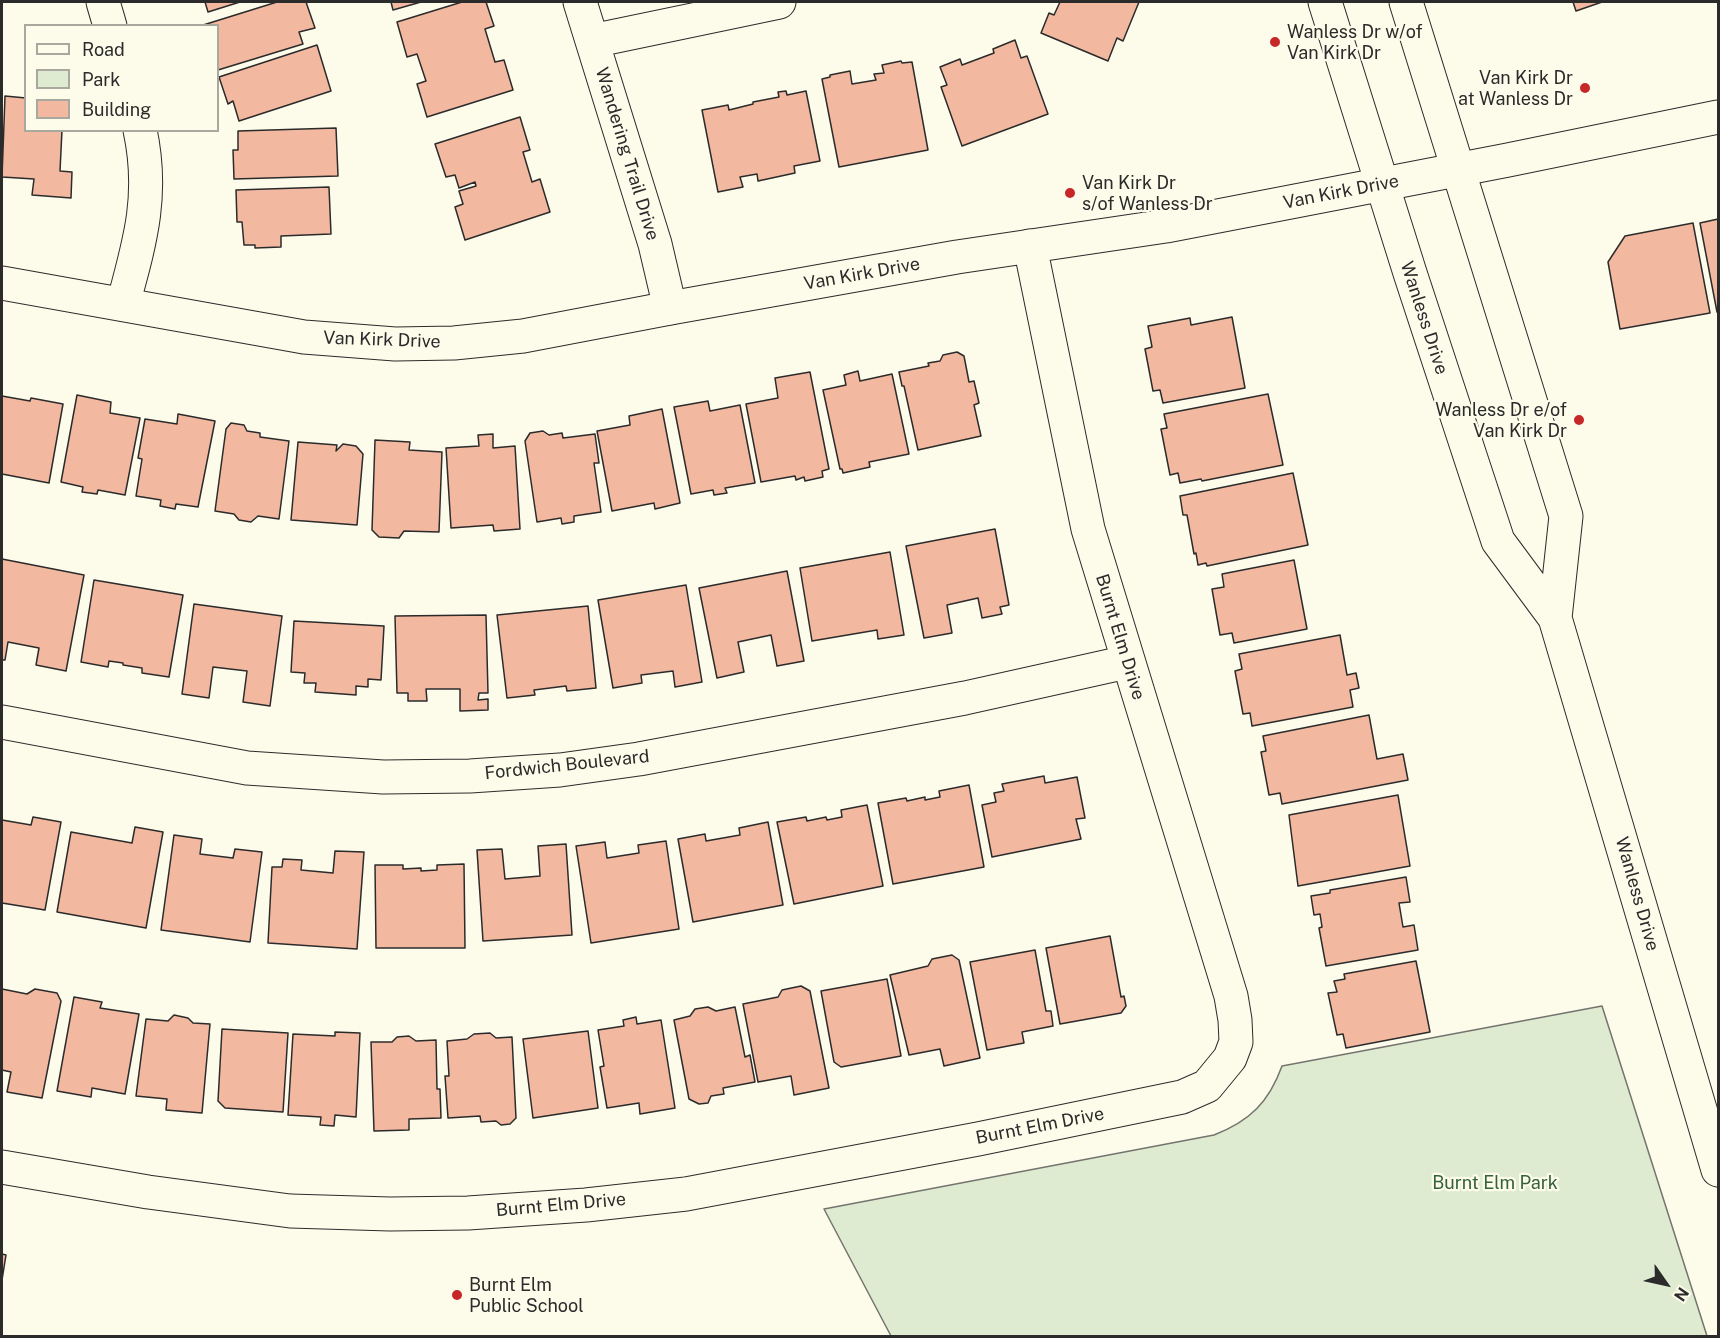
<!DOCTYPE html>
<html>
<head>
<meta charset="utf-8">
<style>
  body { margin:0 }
  #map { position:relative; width:1720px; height:1338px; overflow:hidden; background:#fdfbea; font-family:"Public Sans",sans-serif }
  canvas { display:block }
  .frame { position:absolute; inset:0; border:3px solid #2b2b2b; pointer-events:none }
  .legend { position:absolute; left:24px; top:24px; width:195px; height:108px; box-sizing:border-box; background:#fdfbea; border:2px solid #a9a89e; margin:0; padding:8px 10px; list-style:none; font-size:18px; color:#2b2b2b }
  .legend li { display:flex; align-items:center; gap:12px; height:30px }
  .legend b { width:30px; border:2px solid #a9a89e }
  .north { position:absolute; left:1636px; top:1254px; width:60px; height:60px; -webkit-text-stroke:4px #fdfbea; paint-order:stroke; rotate:124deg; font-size:16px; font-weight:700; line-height:24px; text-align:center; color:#2b2b2b }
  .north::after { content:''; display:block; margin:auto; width:21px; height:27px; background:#2b2b2b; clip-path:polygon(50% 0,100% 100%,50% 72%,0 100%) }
</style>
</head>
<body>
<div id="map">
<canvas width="1720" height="1338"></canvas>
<div class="frame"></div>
<ul class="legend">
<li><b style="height:8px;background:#fdfbea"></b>Road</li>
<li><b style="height:16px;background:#deebd1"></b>Park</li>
<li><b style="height:16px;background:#f2b8a0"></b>Building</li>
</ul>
<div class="north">N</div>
</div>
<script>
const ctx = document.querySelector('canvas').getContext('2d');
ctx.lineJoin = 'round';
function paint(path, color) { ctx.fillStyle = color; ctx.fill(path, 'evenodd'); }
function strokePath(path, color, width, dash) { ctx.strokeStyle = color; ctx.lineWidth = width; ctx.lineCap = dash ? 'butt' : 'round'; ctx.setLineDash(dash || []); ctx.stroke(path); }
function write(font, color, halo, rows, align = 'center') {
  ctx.font = font + ' "Public Sans",sans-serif'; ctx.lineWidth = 4.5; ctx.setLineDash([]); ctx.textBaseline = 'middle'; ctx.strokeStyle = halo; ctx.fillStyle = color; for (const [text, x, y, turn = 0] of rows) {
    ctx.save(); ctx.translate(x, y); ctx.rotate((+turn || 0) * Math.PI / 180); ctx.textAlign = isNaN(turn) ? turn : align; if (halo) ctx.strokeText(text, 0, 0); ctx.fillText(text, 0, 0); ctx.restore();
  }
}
const green = new Path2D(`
  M1602,1006l105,330h-816l-67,-127 390,-74c36,-14 55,-33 68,-69z`);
paint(green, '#deebd1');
strokePath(green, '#74746e', 1.5);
const building = new Path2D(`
  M205,2h35l-32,10z
  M277,2h29l9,26 -16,4 4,12 -85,26v-44h-18z
  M391,2h30l-28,8z
  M462,2h24l8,24 -9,3 10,33 9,-2 9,30 -86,27 -10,-33 9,-3 -9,-27 -10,3 -10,-35z
  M1060,2h79l-16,39 -6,-3 -9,23 -67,-28 8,-20 5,2z
  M1573,2h29l-26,9z
  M1015,40l6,18 6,-2 21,58 -86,32 -21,-59 6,-2 -7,-18 20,-8 2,6 32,-12 -1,-4z
  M317,45l14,46 -92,30 -6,-20 -5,3 -9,-27z
  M901,61l1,2 10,-1 16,88 -89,17 -17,-88 8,-2v-2l20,-4 2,13 24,-4 -2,-6 10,-1 -2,-8z
  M786,91l1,4 19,-4 14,70 -26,5 1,7 -37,8 -1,-7 -17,3 3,10 -25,5 -16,-82 26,-5 1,5 24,-6v-2l26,-5 -1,-5z
  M5,96l21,2v32h36l-2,41 12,1 -1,26 -39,-3 2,-16 -32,-2z
  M520,117l10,33 -7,2 9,30 8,-3 10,33 -85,28 -10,-33 8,-3 -4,-13 17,-5 -1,-4 -16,6 -4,-13 -9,2 -11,-33z
  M336,128l2,48 -104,3 -1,-29h5v-19z
  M329,187l2,47 -50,2v11l-26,1v-3h-11l-2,-23h-5l-1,-32z
  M1718,219v93h-1l-17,-89z
  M1693,223l17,90 -90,16 -12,-67 17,-26z
  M1232,317l13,71 -82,15 -3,-13 -7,1 -8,-42 7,-2 -4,-21 42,-8 1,7z
  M957,352l7,4 5,26 5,-1 5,22 -5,2 7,31 -63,14 -14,-64h-2l-3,-14 30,-6 -1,-3 12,-2 3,-6z
  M858,371l2,10 32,-7 17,80 -40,8 1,5 -27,6 -1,-4h-2l-17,-79 23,-5 -2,-10z
  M810,372l19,97 -7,2 1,6 -18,4 -1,-4 -8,3 -1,-4 -34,6 -15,-78 32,-6 -3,-20z
  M1268,394l15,71 -81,16 -1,-2 -21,4 -2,-10 -8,2 -9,-46 6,-1 -3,-14z
  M77,395l34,7 -1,11 30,5 -15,77 -27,-5 -1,4 -15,-2 1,-5 -22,-5z
  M2,396l28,5 1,-3 32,6 -14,79 -47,-9z
  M708,401l2,10 30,-6 15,78 -30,5 2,5 -13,2 -1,-5 -22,4 -17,-87z
  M662,409l18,94 -25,6 -1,-6 -42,8 -15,-80 33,-6 -1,-9z
  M178,414l37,7 -17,86 -22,-3 -1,5 -15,-3 1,-6 -25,-4 6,-37 -4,-1 7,-39 32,5z
  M231,423l13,2 3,6 13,2v4l29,4 -10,78 -21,-3 -7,6 -12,-2 -5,-6 -19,-3 11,-82z
  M543,431l6,4 13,-2 1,5 32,-4 4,29h-5l7,49 -27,4v6l-12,2 -1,-6 -24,4 -12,-81 5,-8z
  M493,434v14l22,-2 5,83 -26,2 -1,-6 -42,3 -5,-80 33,-2 -1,-11z
  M375,440l35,2 -1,8 33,2 -3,80 -35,-1 -5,7 -20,-1 -7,-7z
  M298,442l39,3 -1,6 7,-7 13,2 7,8 -6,71 -66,-5z
  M1293,473l15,72 -101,21 -1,-3 -8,2 -2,-12 -2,1 -7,-39h-4l-3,-19z
  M995,529l14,76 -9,2 2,7 -20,4 -4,-20 -31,7 5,28 -28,5 -18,-92z
  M890,552l14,83 -26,4 -1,-9 -65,11 -12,-73z
  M2,559l82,16 -18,96 -30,-6 3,-17 -31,-6 -3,18h-3z
  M1294,560l13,69 -73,14 -2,-10 -12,2 -8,-46 12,-2 -2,-13z
  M787,571l17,90 -27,5 -6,-31 -33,7 6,30 -27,6 -18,-90z
  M94,580l89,15 -14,82 -27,-4v-5l-19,-3v-2l-14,-2 -1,6 -27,-5z
  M686,585l16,97 -27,5 -2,-16 -32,4 1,8 -29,5 -15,-88z
  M194,604l88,12 -12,90 -27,-4 4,-31 -34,-4 -4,31 -27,-4z
  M588,606l8,82 -29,3 -1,-5 -32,4 1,5 -28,3 -10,-83z
  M486,615l2,78h-9l-1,7 10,-1v11l-28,1v-22h-34l1,12h-19v-8h-11l-2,-77z
  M294,621l90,5 -3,54 -13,-1v8l-12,-1v9l-41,-3 1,-9h-12l1,-10 -14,-1z
  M1340,635l7,40 9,-2 3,15 -9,2 3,17 -101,19 -2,-13 -7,1 -8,-43 7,-2 -3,-15z
  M1369,715l8,44 26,-5 5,26 -126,24 -2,-11 -11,2 -8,-43 5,-1 -3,-15z
  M1044,776l1,7 32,-6 8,41 -9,1 5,20 -89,18 -10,-52 14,-3 -2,-9 10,-2 -2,-7z
  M969,785l15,82 -91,17 -15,-81 28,-5 1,3 18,-4v3l15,-3 -1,-6z
  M1398,795l12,71 -112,20 -9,-71z
  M867,805l16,81 -89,18 -17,-82 29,-5 1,4 19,-4 1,3 15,-3 -1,-7z
  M33,817l28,5 -16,88 -43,-7v-83l29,5z
  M768,822l15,83 -90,17 -15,-83 27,-5 1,7 34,-6 -1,-7z
  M135,827l28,5 -17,96 -89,-16 14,-80 61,11z
  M174,835l28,4 -2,15 33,4 2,-9 27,3 -12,90 -89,-12z
  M666,841l13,88 -88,14 -15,-97 29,-4 2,16 32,-5 -1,-8z
  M566,844l6,91 -89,6 -6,-91 25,-1 3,30 35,-3 -2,-30z
  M335,851l29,1 -7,97 -89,-6 4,-76h10l1,-8 19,1 -1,10 32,3z
  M464,864l1,84h-89l-1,-83h28v4l18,-1v3l16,-1v-5z
  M1406,877l4,25 -11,1 4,24 11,-2 4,25 -92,16 -7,-38 3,-1 -2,-13 -6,1 -3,-19 19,-3v-3z
  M1110,936l11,61 3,-1 2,10 -5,7 -61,11 -14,-76z
  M1035,950l11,61h5l2,15 -31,6 2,11 -37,7 -17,-88z
  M952,955l7,5 21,98 -36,8 -4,-17 -31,6 -19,-80 38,-9 4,-7z
  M1416,961l14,71 -84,16 -3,-14 -6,1 -9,-42 9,-1 -3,-11 11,-2 -1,-5z
  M887,979l14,77 -60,11 -7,-5 -13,-71z
  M801,986l9,5 19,97 -35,7 -3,-19 -33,6 -15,-78 35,-7 4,-7z
  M2,989l25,5 8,-5 22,4 4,8 -19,97 -35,-6 4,-20 -9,-2z
  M74,997l28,5 -2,6 39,6 -14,80 -33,-6 -1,9 -34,-6z
  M708,1007l8,4 19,-4 10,50 5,-2 5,27 -32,6 1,6 -13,2 -3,7 -9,1 -10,-5 -15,-79 16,-4 5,-7z
  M174,1015l14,3 5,5 17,1 -8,89 -36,-3 1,-11 -31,-3 10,-77 22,2z
  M636,1017l1,7 24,-4 14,88 -35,6 -1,-11 -32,5 -7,-41 4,-1 -6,-36 26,-4 -1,-6z
  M222,1029l66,4 -5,79 -58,-4 -7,-7z
  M588,1031l10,77 -65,10 -10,-79z
  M335,1032l25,1 -4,84 -21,-2 -1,11 -14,-1 1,-8 -33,-2 5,-81 42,2z
  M490,1033l6,5 16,-1 4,81 -6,6 -9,1 -5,-4 -15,1 -1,-6 -32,2 -3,-42h4l-2,-35 20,-2 7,-5z
  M409,1036l7,5 20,-1 1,49h3l1,29 -32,1v11l-35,1 -3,-89h21l5,-5z
  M2,1254l4,1 -4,25z`);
paint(building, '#f2b8a0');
strokePath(building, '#2b2b2b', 1.5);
const minor = new Path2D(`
  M103,2l7,24
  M580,2l75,242 15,64
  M592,41l187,-39
  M123,304c17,-62 31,-109 17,-174
  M2,722l245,46 136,9 87,-1 90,-6 79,-11 326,-61 162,-36
  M2,1167l146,25 142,19 100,3 78,-1 118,-8 100,-11 292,-55 204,-42 25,-11 23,-28 6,-16 -1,-22 -4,-24 -143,-467 -58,-283`);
const tertiary = new Path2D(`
  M2,283l302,54 91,7 59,-1 69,-7 147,-28 287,-51 209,-31 342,-66 210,-43`);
const secondary = new Path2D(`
  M1325,2l85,271 88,268 57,77 163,552
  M1406,2l160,514 -11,102`);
strokePath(minor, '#2b2b2b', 35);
strokePath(tertiary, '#2b2b2b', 35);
strokePath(secondary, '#2b2b2b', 35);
strokePath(minor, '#fdfbea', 33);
strokePath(tertiary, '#fdfbea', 33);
strokePath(secondary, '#fdfbea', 33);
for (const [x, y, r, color] of [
  [1275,42,6,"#c62828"],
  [1585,88,6,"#c62828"],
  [1070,193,6,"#c62828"],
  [1579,420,6,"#c62828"],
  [457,1295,6,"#c62828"]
]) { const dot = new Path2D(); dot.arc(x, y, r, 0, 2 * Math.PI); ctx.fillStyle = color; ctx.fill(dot); strokePath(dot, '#fdfbea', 2); }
write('18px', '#2b2b2b', '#fdfbea', [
  ["Wanless Dr w/of",1287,32],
  ["Van Kirk Dr",1287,53],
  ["Van Kirk Dr",1573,78,"right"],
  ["at Wanless Dr",1573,99,"right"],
  ["Van Kirk Dr",1082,183],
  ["s/of Wanless Dr",1082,204],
  ["Wanless Dr e/of",1567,410,"right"],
  ["Van Kirk Dr",1567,431,"right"],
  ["Burnt Elm",469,1285],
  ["Public School",469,1306]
], 'left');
write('18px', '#2b2b2b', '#fdfbea', [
  ["Wandering Trail Drive",627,154,73],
  ["Van Kirk Drive",1341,192,-11],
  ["Van Kirk Drive",862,274,-10],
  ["Wanless Drive",1424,318,72],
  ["Van Kirk Drive",382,340,2],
  ["Burnt Elm Drive",1120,637,73],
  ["Fordwich Boulevard",567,765,-6],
  ["Wanless Drive",1637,894,74],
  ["Burnt Elm Drive",1040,1126,-11],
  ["Burnt Elm Drive",561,1205,-5]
]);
write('18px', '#34623c', '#fdfbea', [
  ["Burnt Elm Park",1495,1183]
]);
</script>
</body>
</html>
